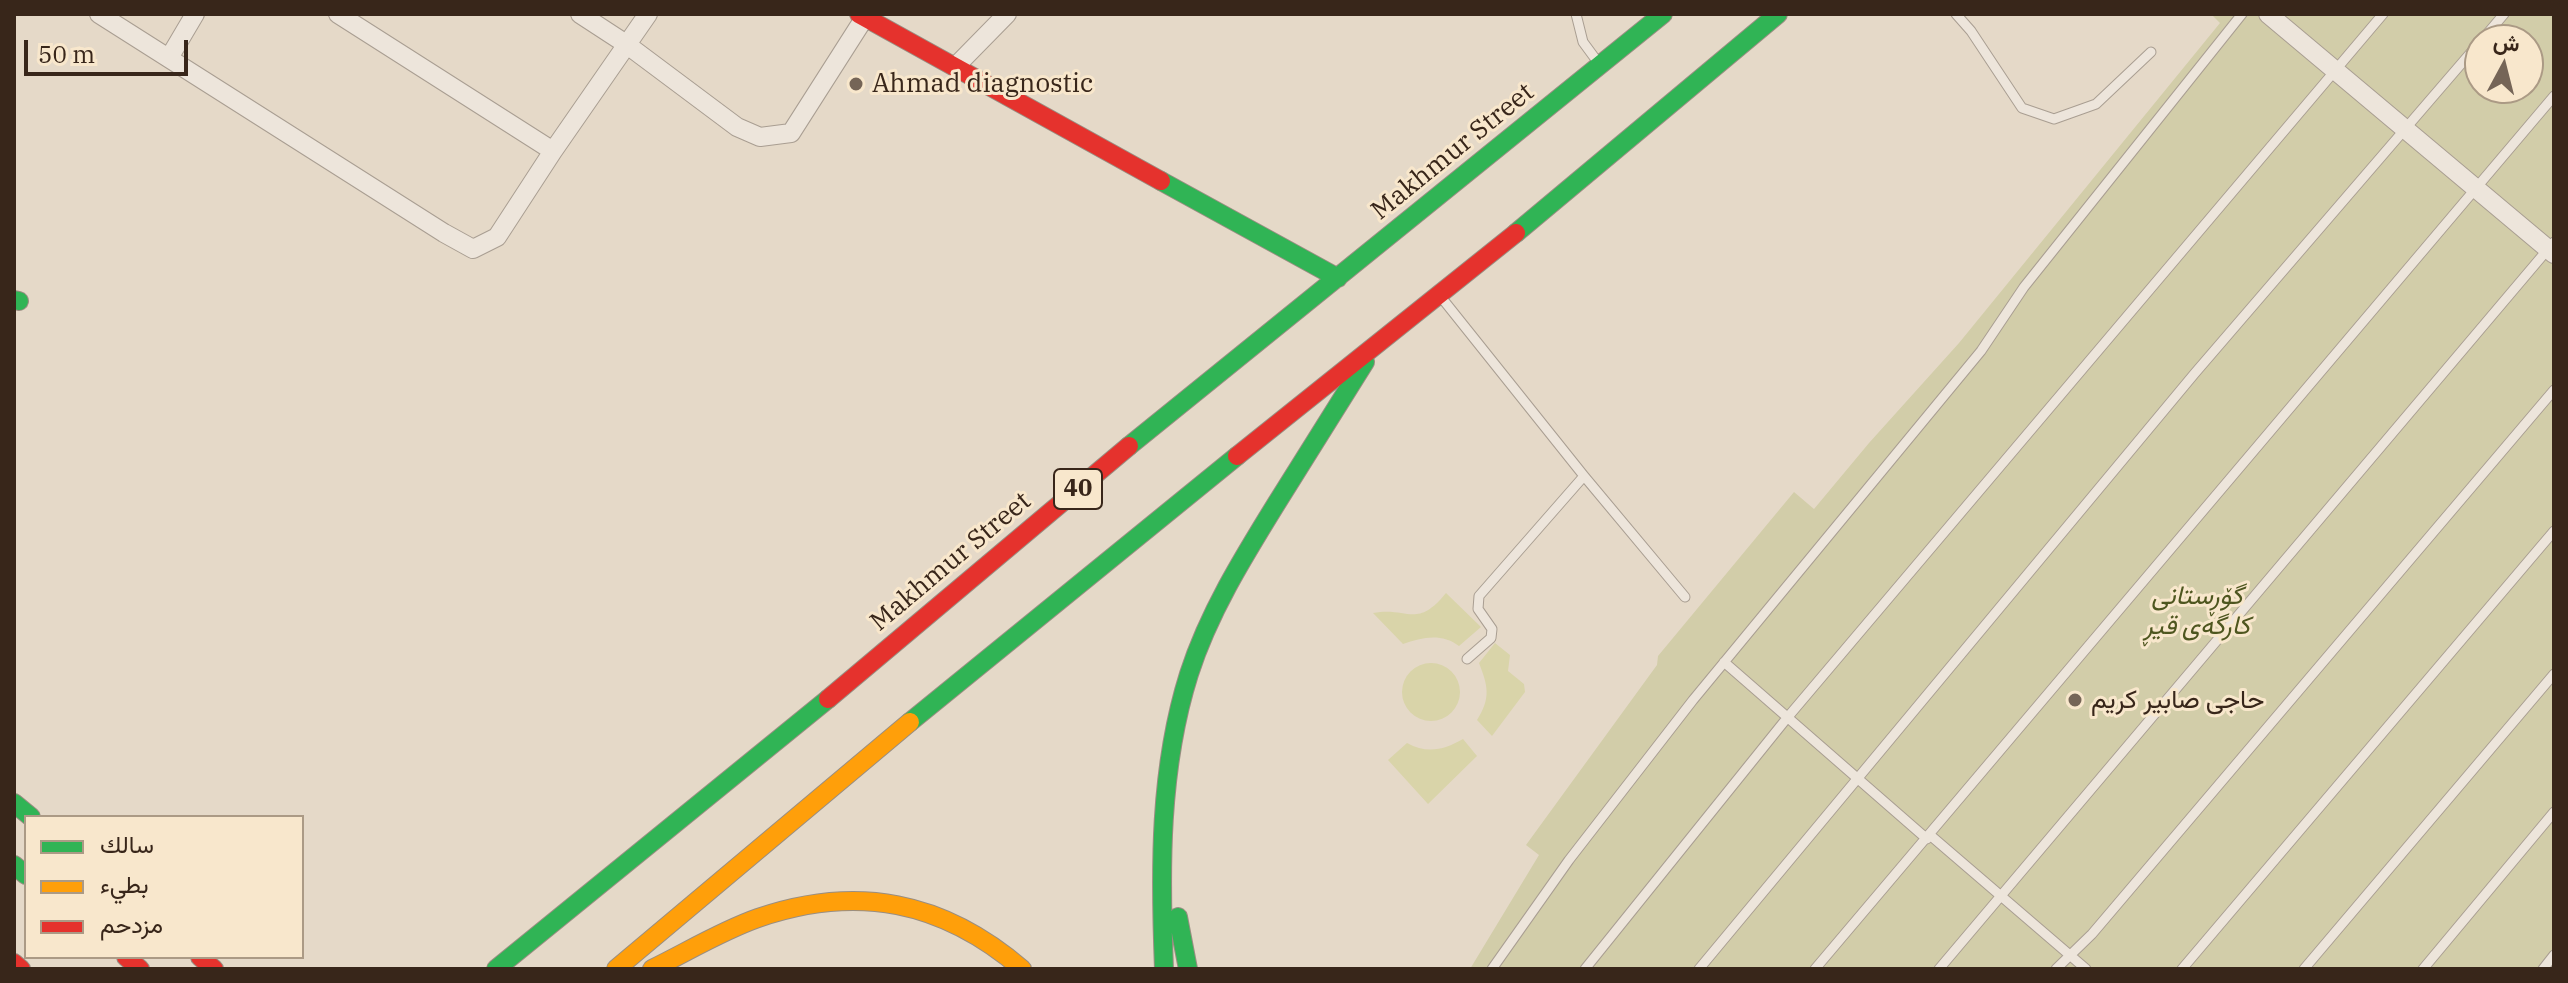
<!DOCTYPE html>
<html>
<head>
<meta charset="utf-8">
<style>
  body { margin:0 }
  #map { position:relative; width:2568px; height:983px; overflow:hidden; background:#e5d9c8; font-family:"IBM Plex Serif",Vazirmatn,serif }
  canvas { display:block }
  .frame { position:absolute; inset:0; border:16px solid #38261a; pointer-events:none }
  .legend { position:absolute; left:24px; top:815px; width:280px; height:144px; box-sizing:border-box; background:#f8e7cc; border:2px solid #ab9a85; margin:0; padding:10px 14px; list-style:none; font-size:24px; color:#38261a }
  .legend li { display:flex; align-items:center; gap:16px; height:40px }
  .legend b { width:40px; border:2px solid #ab9a85 }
  .north { position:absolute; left:2464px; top:24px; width:80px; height:80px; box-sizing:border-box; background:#f8e7cc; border:2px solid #ab9a85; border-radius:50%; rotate:7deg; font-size:22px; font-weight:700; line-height:32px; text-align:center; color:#38261a }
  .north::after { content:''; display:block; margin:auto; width:28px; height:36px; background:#756557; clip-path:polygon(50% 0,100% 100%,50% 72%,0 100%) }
  .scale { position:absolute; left:24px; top:40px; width:164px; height:36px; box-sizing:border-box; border:4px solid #38261a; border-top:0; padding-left:10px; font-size:24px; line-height:28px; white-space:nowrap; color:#38261a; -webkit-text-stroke:6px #f8e7cc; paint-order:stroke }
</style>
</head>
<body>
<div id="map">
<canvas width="2568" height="983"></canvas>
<div class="frame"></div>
<ul class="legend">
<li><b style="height:10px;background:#30b455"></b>سالك</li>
<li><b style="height:10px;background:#ff9f0a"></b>بطيء</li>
<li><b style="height:10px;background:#e5322d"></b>مزدحم</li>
</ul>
<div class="north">ش</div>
<div class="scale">50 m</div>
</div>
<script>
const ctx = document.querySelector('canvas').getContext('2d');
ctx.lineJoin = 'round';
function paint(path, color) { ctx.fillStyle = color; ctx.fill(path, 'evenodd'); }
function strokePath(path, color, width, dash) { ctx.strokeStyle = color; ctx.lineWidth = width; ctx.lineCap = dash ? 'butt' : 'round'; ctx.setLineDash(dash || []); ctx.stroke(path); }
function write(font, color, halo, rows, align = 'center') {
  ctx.font = font + ' "IBM Plex Serif",Vazirmatn,serif'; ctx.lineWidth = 6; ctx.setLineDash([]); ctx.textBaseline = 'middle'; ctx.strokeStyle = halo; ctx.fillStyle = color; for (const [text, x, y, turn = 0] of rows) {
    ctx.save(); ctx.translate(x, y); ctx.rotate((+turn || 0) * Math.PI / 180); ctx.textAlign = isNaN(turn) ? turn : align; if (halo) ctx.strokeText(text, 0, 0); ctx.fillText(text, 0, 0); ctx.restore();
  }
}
paint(new Path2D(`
  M1446,593l35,34 -22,19c-17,-13 -37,-9 -56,-2l-30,-31c35,-7 43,17 73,-20z
  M1495,643l15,12 -2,16 16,13 1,8 -33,44 -15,-16c14,-22 11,-34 2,-57z
  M1402 692a29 29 0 1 1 58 0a29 29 0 1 1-58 0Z
  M1463,739l14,17 -49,48 -40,-44 19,-17c20,11 37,7 56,-4z`), '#d9d4a9');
paint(new Path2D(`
  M2211,14h343v955h-1084l69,-114 -13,-10 131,-180 1,-9 136,-164 20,17 55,-66 90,-100 261,-320zM2480,40h48v48h-48z`), '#d2cda9');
const lane = new Path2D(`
  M1576,14l7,28 14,19
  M1956,14l15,17 51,77 32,11 42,-15 55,-52
  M2482,40l22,-26
  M1441,297l143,179 101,121
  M1467,659l24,-21 1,-9 -14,-20 1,-13 105,-120
  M1724,662l203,177
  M1930,835l156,134
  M1492,969l77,-109 124,-160 288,-349 43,-64 218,-273
  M1585,969l202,-251 596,-704
  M1699,969l496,-596 285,-331
  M1815,969l739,-873
  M1939,969l615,-727
  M2056,969l36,-35 462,-544
  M2182,969l372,-438
  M2304,969l250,-295
  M2423,969l131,-157
  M2543,969l11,-14`);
const street = new Path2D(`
  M99,14l345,219 29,16 24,-12 56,-86 95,-137
  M338,14l215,137
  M580,14l46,30 111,83 23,10 31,-4 74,-116
  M2268,14l286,240
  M169,58l26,-44
  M955,67l52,-53`);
const fast = new Path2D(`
  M1161,181l177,97
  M1516,233l262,-219
  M14,300l5,1
  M1129,446l534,-432
  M910,722l327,-266
  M14,803l17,14
  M14,865l12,10
  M1178,917l10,52
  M496,969l332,-270
  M1164,969c-4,-99 -5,-200 25,-295 20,-62 55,-118 89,-173 29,-46 58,-93 87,-139`);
const slow = new Path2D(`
  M616,969l294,-247
  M652,969c35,-17 69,-38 106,-51 99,-34 185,-17 264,51`);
const jam = new Path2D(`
  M859,14l302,167
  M1237,456l279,-223
  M828,699l301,-253
  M126,957l14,12
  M200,957l14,12
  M14,963l7,6`);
strokePath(lane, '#a99e92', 11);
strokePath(street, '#a99e92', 20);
strokePath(fast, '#998e82', 20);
strokePath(slow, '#998e82', 20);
strokePath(jam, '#998e82', 20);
strokePath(lane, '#ede5db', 9);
strokePath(street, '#ede5db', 18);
strokePath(fast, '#30b455', 18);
strokePath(slow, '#ff9f0a', 18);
strokePath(jam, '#e5322d', 18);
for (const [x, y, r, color] of [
  [856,84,8,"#756557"],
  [2075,700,8,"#756557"]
]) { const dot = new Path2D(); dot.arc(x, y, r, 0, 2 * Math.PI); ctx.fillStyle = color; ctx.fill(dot); strokePath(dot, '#f8e7cc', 3); }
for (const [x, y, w] of [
  [1078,489,48]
]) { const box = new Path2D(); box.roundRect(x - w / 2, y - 20, w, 40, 6); ctx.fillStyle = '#f8e7cc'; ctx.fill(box); strokePath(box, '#38261a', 2); }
write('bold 24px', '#38261a', null, [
  ["40",1078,489]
]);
write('26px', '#38261a', '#f8e7cc', [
  ["Ahmad diagnostic",872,84],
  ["حاجی صابیر کریم",2091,700]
], 'left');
write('26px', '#38261a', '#f8e7cc', [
  ["Makhmur Street",1453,152,-39],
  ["Makhmur Street",951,562,-40]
]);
write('italic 26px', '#4e561f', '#f8e7cc', [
  ["گۆڕستانی",2197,596],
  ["کارگەی قیڕ",2197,626]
]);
</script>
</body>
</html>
